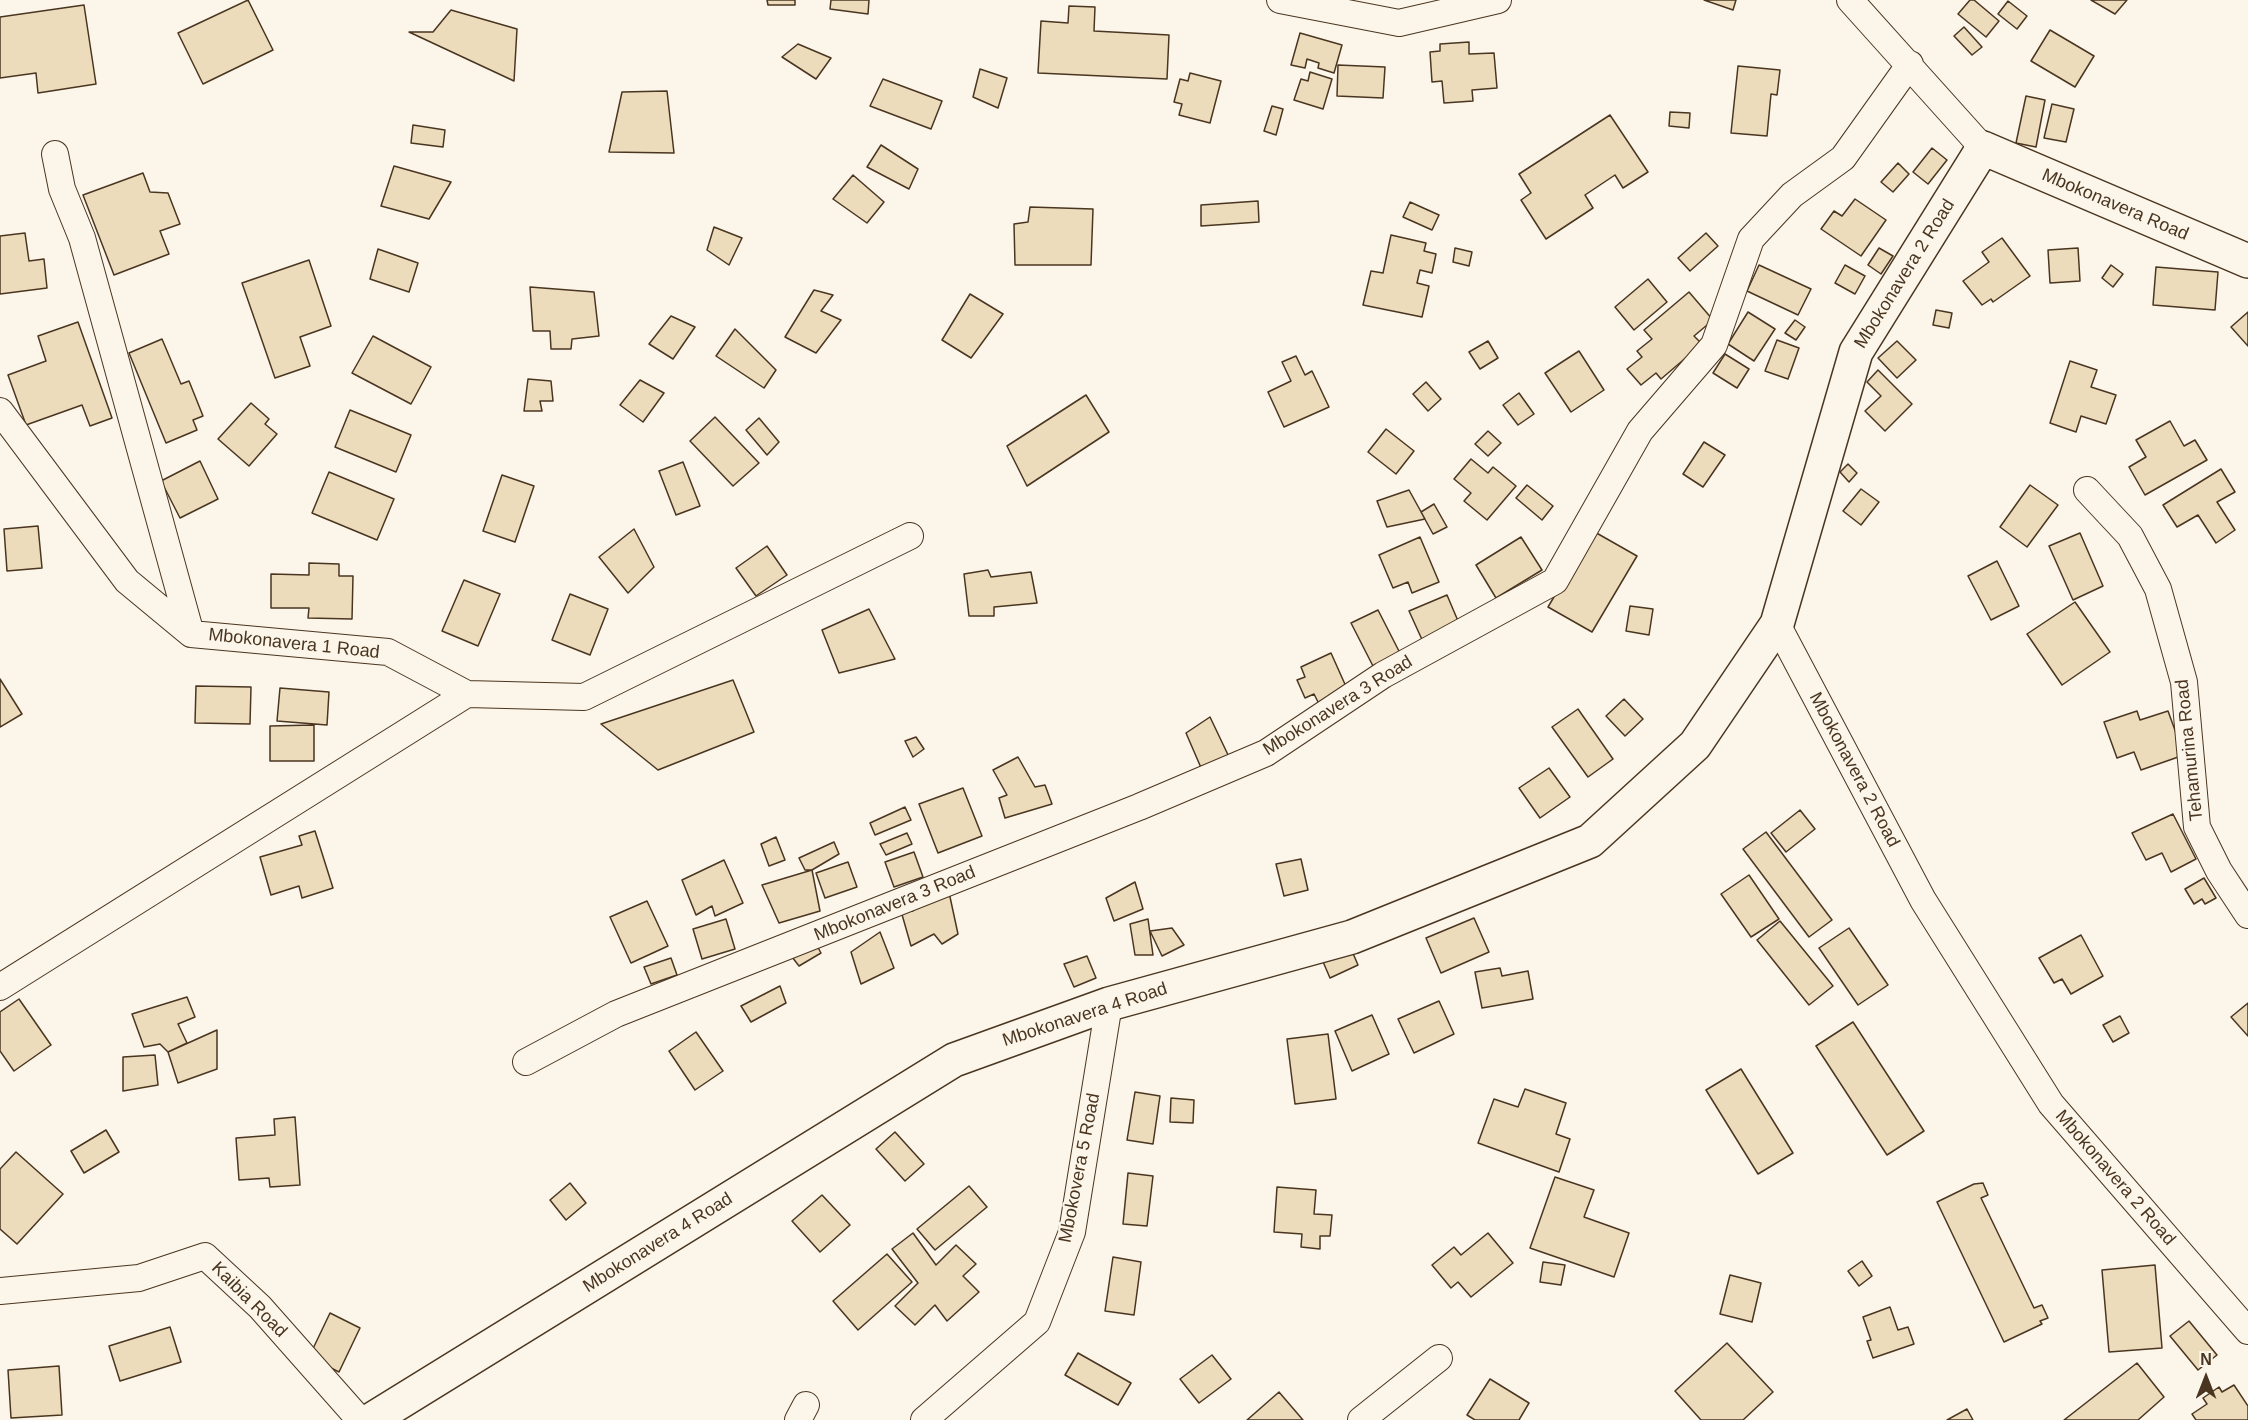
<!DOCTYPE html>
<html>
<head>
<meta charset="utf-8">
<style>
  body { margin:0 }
  #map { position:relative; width:2248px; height:1420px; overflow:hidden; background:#fbf6e9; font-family:Helvetica,sans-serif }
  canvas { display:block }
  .north { position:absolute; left:2176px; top:1348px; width:60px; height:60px; -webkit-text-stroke:4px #fbf6e9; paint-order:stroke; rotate:0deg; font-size:16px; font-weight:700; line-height:24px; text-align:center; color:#4a3520 }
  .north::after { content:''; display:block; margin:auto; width:21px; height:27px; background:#4a3520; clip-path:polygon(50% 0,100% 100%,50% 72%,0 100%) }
</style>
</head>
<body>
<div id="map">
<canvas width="2248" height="1420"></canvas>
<div class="north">N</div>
</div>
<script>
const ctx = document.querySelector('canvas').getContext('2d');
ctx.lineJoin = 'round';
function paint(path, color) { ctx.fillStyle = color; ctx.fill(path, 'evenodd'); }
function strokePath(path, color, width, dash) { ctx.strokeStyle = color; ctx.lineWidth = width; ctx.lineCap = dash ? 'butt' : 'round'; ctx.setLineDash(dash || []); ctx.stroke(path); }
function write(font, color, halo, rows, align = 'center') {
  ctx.font = font + ' Helvetica,sans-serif'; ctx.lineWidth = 4.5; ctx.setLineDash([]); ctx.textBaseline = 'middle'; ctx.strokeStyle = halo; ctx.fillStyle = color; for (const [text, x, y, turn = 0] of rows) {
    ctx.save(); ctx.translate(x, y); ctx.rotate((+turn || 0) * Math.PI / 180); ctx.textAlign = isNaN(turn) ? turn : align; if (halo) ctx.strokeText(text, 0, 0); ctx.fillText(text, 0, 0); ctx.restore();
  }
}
const building = new Path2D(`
  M248,0l25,50 -70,34 -25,-51z
  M767,0h28v5h-27z
  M831,0h38l-1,14 -38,-5z
  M1704,0h32l-3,10z
  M1970,0h4l25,21 -13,16 -28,-23z
  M2091,0h36l-12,14z
  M2008,1l19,15 -10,13 -19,-15z
  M84,5l12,79 -58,9 -2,-20 -36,5v-61z
  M1069,6l26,1 -1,24 75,4 -2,44 -129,-6 3,-52 27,2z
  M451,10l66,19 -3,52 -105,-49h24z
  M1964,27l18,20 -10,8 -18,-19z
  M2050,30l44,26 -19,31 -44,-26z
  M1300,33l42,12 -8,28 -16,-5 1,-5 -12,-4 -2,9 -14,-3z
  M1469,42v12l25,-1 3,35 -25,2 1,11 -29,2 -2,-22 -10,1 -2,-30 10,-1v-7z
  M798,44l33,14 -15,21 -34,-22z
  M1338,65l47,2 -2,31 -46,-2z
  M1738,66l42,4 -3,25 -6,-1 -4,42 -36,-3z
  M980,69l27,9 -9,30 -25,-11z
  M1310,72l22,7 -9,30 -29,-9 7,-21 7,2z
  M1190,73l31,8 -11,42 -31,-8 3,-11 -8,-2 6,-23 8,2z
  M883,79l59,22 -11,28 -61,-23z
  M667,91l7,62 -65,-1 13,-60z
  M2026,96l19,4 -9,47 -20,-4z
  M2052,104l22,5 -8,33 -22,-4z
  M1272,106l11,3 -7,26 -12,-4z
  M1670,112l20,1 -1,15 -20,-2z
  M1610,115l38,57 -25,16 -8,-13 -30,20 8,13 -47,31 -25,-39 10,-7 -12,-19z
  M413,125l32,5 -2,17 -32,-4z
  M881,145l37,24 -9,20 -42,-22z
  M1932,148l15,12 -19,24 -15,-12z
  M1898,163l11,11 -16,18 -12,-10z
  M394,166l57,16 -22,37 -48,-13z
  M143,173l7,19 18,1 12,31 -20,7 9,23 -55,21 -31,-80z
  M853,175l31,27 -17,21 -34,-24z
  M1855,199l31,21 -25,36 -40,-27 13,-18 8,5z
  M1258,201l1,21 -58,4v-21z
  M1410,202l29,13 -7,15 -29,-13z
  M1030,207l63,2 -2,56h-76l-1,-41 14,-2z
  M714,227l28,11 -13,27 -22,-15z
  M25,233l4,28 15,-2 3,29 -47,6v-58z
  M1706,233l12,13 -28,25 -12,-13z
  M1391,235l35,8 -2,8 12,3 -4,19 -12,-3 -3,13 12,3 -7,31 -59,-12 8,-34 12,2z
  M2002,238l28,38 -37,26 -2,-3 -9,6 -19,-24 26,-19 -7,-10z
  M1455,248l17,4 -3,14 -16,-4z
  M1879,248l14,8 -12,18 -13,-9z
  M2078,248l2,33 -30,2 -2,-33z
  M378,249l40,14 -9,29 -39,-13z
  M309,260l22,66 -31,11 10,29 -35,12 -33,-95z
  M1759,265l52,24 -13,26 -51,-24z
  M1845,265l20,11 -10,18 -20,-11z
  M2111,265l12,9 -10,13 -11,-9z
  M2156,267l62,5 -3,38 -62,-5z
  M1648,279l19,23 -33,28 -19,-23z
  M530,287l64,5 5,44 -27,3 -1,10h-20l-1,-18h-17z
  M814,290l19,5 -12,16 20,9 -25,33 -31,-16z
  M1689,292l24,28 -19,16 8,8 -41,35 -5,-6 -15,12 -14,-16 15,-12 -5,-6 15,-12 -8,-9z
  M970,294l33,20 -32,44 -29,-18z
  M1936,310l16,3 -3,15 -16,-3z
  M1748,312l27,17 -21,32 -26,-17z
  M2248,312v34l-17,-19z
  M671,316l24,11 -22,32 -24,-15z
  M1795,320l10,7 -9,13 -11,-7z
  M78,322l34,96 -22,8 -8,-21 -56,20 -18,-50 38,-14 -8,-25z
  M735,329l41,41 -12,18 -48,-32z
  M373,336l58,31 -20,37 -59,-31z
  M162,339l19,45 8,-3 14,35 -10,4 4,10 -31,13 -37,-90z
  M1777,340l22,8 -11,31 -23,-8z
  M1488,341l10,17 -18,11 -11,-17z
  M1897,341l19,19 -19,18 -19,-20z
  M1579,351l25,39 -33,22 -26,-39z
  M1725,354l24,15 -12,19 -24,-15z
  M1296,356l9,19 7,-4 17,36 -45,20 -16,-35 23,-11 -9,-19z
  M2070,361l27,9 -6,17 25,8 -10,29 -25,-8 -5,16 -26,-9z
  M1878,370l34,34 -27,27 -20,-20 16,-15 -14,-14z
  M528,379l23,2 2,20h-13l2,10h-18z
  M640,380l24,13 -21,29 -23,-17z
  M1426,382l15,17 -13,12 -15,-17z
  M1519,393l15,21 -16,11 -15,-20z
  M1086,395l23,37 -82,54 -20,-40z
  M251,403l18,16 -4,5 12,10 -28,32 -31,-27z
  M350,410l61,25 -15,37 -61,-25z
  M715,417l44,46 -26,23 -43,-45z
  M759,418l20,24 -12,13 -21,-25z
  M2170,421l14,25 11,-6 12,20 -62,35 -16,-28 17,-10 -10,-17z
  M1386,429l28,22 -18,23 -28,-22z
  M1488,431l13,12 -13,13 -13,-12z
  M1704,442l21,13 -22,32 -20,-13z
  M1471,459l17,14 5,-6 23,19 -29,34 -23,-19 7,-8 -17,-14z
  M200,461l18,38 -38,19 -19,-37z
  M683,462l17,44 -24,9 -17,-44z
  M1848,464l9,9 -8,9 -9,-10z
  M2221,469l14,23 -18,10 18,28 -19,13 -18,-28 -21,12 -14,-22z
  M329,472l65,27 -17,41 -65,-27z
  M502,475l32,11 -19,56 -32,-11z
  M1527,485l26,21 -11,14 -26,-22z
  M2030,485l28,20 -31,42 -27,-20z
  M1861,489l18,13 -18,23 -18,-14z
  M1409,490l16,29 -38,8 -10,-26z
  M1434,504l13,23 -14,7 -12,-22z
  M38,526l4,42 -35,3 -3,-42z
  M634,529l20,38 -26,26 -29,-36z
  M1593,531l44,25 -45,76 -44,-25z
  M2080,533l23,53 -30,14 -24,-54z
  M1420,537l19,45 -27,11 -4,-11 -15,6 -14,-33z
  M1521,537l21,33 -46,28 -20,-33z
  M767,546l20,29 -31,21 -20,-28z
  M1997,561l22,45 -28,14 -23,-44z
  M309,563l30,1v12h14l-1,43 -44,-1 1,-10h-38v-34l38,1z
  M988,570l3,7 40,-5 6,31 -43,4v9h-25l-5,-42z
  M464,580l36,14 -22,52 -36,-15z
  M570,594l38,15 -18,46 -38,-15z
  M1447,595l14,33 -37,16 -15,-33z
  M2075,602l35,50 -48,33 -35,-51z
  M1630,606l23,3 -4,26 -23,-4z
  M869,609l26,50 -56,14 -17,-43z
  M1378,610l24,47 -27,13 -24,-47z
  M1331,653l17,38 -29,13 -5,-10 -9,4 -8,-18 8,-3 -4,-10z
  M0,679l22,35 -22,13z
  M733,680l21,52 -96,38 -57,-46z
  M196,686l55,1 -1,37 -55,-1z
  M280,688l49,4 -2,33 -50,-4z
  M1624,699l19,20 -18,17 -19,-20z
  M1578,709l35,50 -25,18 -36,-50z
  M2137,711l3,9 28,-9 16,44 -43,15 -7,-18 -17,6 -13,-36z
  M1210,717l20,42 -28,11 -16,-37z
  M314,725v36h-44v-35z
  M916,737l8,12 -11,8 -8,-16z
  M1018,757l17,30 10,-2 7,19 -47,14 -6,-20 8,-3 -14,-25z
  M1549,768l21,29 -30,21 -21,-30z
  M963,788l19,48 -44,17 -19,-49z
  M905,807l6,13 -36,15 -5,-12z
  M1800,810l15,19 -29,23 -15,-19z
  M2173,814l23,45 -25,13 -9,-19 -16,7 -14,-27z
  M315,831l18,57 -31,10 -3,-12 -28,9 -11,-38 42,-12 -3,-9z
  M1766,832l66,88 -23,17 -66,-88z
  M907,833l5,11 -26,11 -6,-11z
  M776,837l9,23 -16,6 -8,-22z
  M834,842l5,12 -27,16h-7l-6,-12z
  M914,852l9,25 -29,10 -9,-25z
  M1301,859l7,31 -24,6 -8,-32z
  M724,860l19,43 -28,13 -3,-10 -16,9 -14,-35z
  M848,862l9,25 -32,11 -9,-25z
  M812,870l8,41 -41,12 -17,-38z
  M1749,875l30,44 -28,18 -30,-43z
  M2204,878l12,20 -11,6 -3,-5 -8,5 -9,-15z
  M1135,882l8,27 -29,12 -8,-23z
  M947,883l11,51 -16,10 -8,-10 -23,12 -10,-35h12l-7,-12z
  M647,901l21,45 -37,17 -21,-46z
  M1474,918l15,34 -48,21 -15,-35z
  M726,919l9,30 -33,10 -9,-30z
  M1148,919l5,36h-18l-5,-31z
  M1780,921l53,65 -24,19 -52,-65z
  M1172,928l12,17 -22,11 -12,-25z
  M1849,928l39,57 -30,20 -39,-57z
  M880,932l14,36 -33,16 -10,-32z
  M2081,935l22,41 -32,18 -9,-15 -8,4 -15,-25z
  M815,942l6,11 -22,13 -10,-13z
  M1349,944l9,21 -28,13 -9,-21z
  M1087,956l9,22 -22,9 -10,-23z
  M671,958l6,17 -26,9 -7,-17z
  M1500,968l2,8 26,-5 5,28 -51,9 -7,-36z
  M780,986l6,17 -35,19 -10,-16z
  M187,997l8,20 -17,7 9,19 -19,9 -8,-8 -16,3 -12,-33z
  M19,999l32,46 -37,26 -14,-20v-39z
  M1439,1001l15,33 -40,19 -16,-34z
  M2248,1003v33l-17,-19z
  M1372,1015l17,39 -37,17 -17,-40z
  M2120,1016l9,17 -16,9 -10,-17z
  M1853,1022l71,109 -37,24 -71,-109z
  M217,1030v39l-39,14 -10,-31z
  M696,1032l27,39 -28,19 -26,-39z
  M1328,1034l8,65 -41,5 -8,-65z
  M155,1055l3,30 -35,6v-34z
  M1741,1069l52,84 -35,21 -52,-84z
  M1525,1089l41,14 -10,31 14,5 -11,33 -81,-29 16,-44 24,8z
  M1135,1092l25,4 -7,48 -26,-4z
  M1171,1098l23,2 -1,23 -23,-1z
  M295,1117l5,68 -30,2 -1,-9 -30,2 -3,-42 39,-3 -1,-16z
  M106,1130l13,22 -35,21 -13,-22z
  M895,1132l29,32 -19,17 -29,-32z
  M16,1152l47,42 -46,50 -17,-15v-60z
  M1128,1173l25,3 -6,50 -24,-2z
  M1555,1177l39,13 -10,27 45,16 -15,44 -84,-29z
  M570,1183l16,20 -20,17 -16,-20z
  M1983,1183l5,12 -7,3 53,110 8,-3 6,13 -8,3 2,3 -38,18 -67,-140 37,-18z
  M969,1186l18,21 -52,43 -18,-21z
  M1277,1187l39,3 -2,24 18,1 -2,21h-10v13l-19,-2 1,-13 -28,-2z
  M822,1195l28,30 -30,27 -28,-31z
  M913,1233l23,32 20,-20 20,19 -13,12 16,16 -32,29 -12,-16 -20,20 -20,-19 23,-23 -26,-34z
  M1488,1233l25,30 -42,34 -13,-15 -7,6 -19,-23 22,-18 7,8z
  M887,1254l25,28 -54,48 -25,-29z
  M1113,1257l28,5 -7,53 -29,-4z
  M1862,1261l10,15 -13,10 -11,-15z
  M1543,1262l22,3 -4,20 -21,-3z
  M2155,1265l7,83 -53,4 -7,-82z
  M1730,1275l31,8 -9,39 -32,-8z
  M1890,1307l8,23 10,-3 6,17 -41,14 -6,-17 4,-1 -8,-23z
  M330,1313l30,15 -21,44 -30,-15z
  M2189,1321l28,34 -19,15 -28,-34z
  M170,1327l11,35 -61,19 -11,-35z
  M1727,1343l46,49 -30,28h-42l-26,-29z
  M1078,1353l53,30 -13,22 -53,-30z
  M1212,1355l19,24 -32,24 -19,-24z
  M2137,1363l27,34 -26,23h-74z
  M59,1366l3,49 -51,3 -3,-48z
  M1490,1379l39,24 -10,17h-44l-8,-5z
  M2234,1385l14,21v14h-52l-4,-6 15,-10 -4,-6 16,-11 3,5z
  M1279,1392l24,28h-56z
  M1967,1409l6,11h-26z`);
paint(building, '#ecdcbc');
strokePath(building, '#4a3520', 1.5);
const street = new Path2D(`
  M1280,0l119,23 99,-23
  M1850,0l133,148
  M55,154l7,35 20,49 109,396
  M0,411l127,170 64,53 197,18 79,42
  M2087,490l43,46 28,53 26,93 13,145 22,44 29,44
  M1777,624l146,276 128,204 197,227
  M0,987l467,-293 117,3 326,-161
  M526,1062l90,-48 523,-207 127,-54 117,-78 172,-94 85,-150 74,-86 37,-106 41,-44 51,-37 67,-94
  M0,1291l139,-13 66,-22 55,51 100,113
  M798,1420l8,-15
  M924,1420l113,-98 35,-90 37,-228
  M1361,1420l78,-62`);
const secondary = new Path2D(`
  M371,1420l583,-360 155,-56 243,-67 238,-96 105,-96 82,-121 79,-272 127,-204 265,113`);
strokePath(street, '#4a3520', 28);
strokePath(secondary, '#4a3520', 36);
strokePath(street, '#fbf6e9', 26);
strokePath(secondary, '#fbf6e9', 33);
write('18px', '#4a3520', '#fbf6e9', [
  ["Mbokonavera Road",2115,205,23],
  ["Mbokonavera 2 Road",1905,274,-58],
  ["Mbokonavera 1 Road",294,644,6],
  ["Mbokonavera 3 Road",1338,706,-32],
  ["Tehamurina Road",2190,750,-96],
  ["Mbokonavera 2 Road",1854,770,62],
  ["Mbokonavera 3 Road",895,904,-22],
  ["Mbokonavera 4 Road",1085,1015,-18],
  ["Mbokovera 5 Road",1080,1168,-79],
  ["Mbokonavera 2 Road",2115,1178,49],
  ["Mbokonavera 4 Road",658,1243,-32],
  ["Kaibia Road",249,1300,45]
]);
</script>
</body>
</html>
